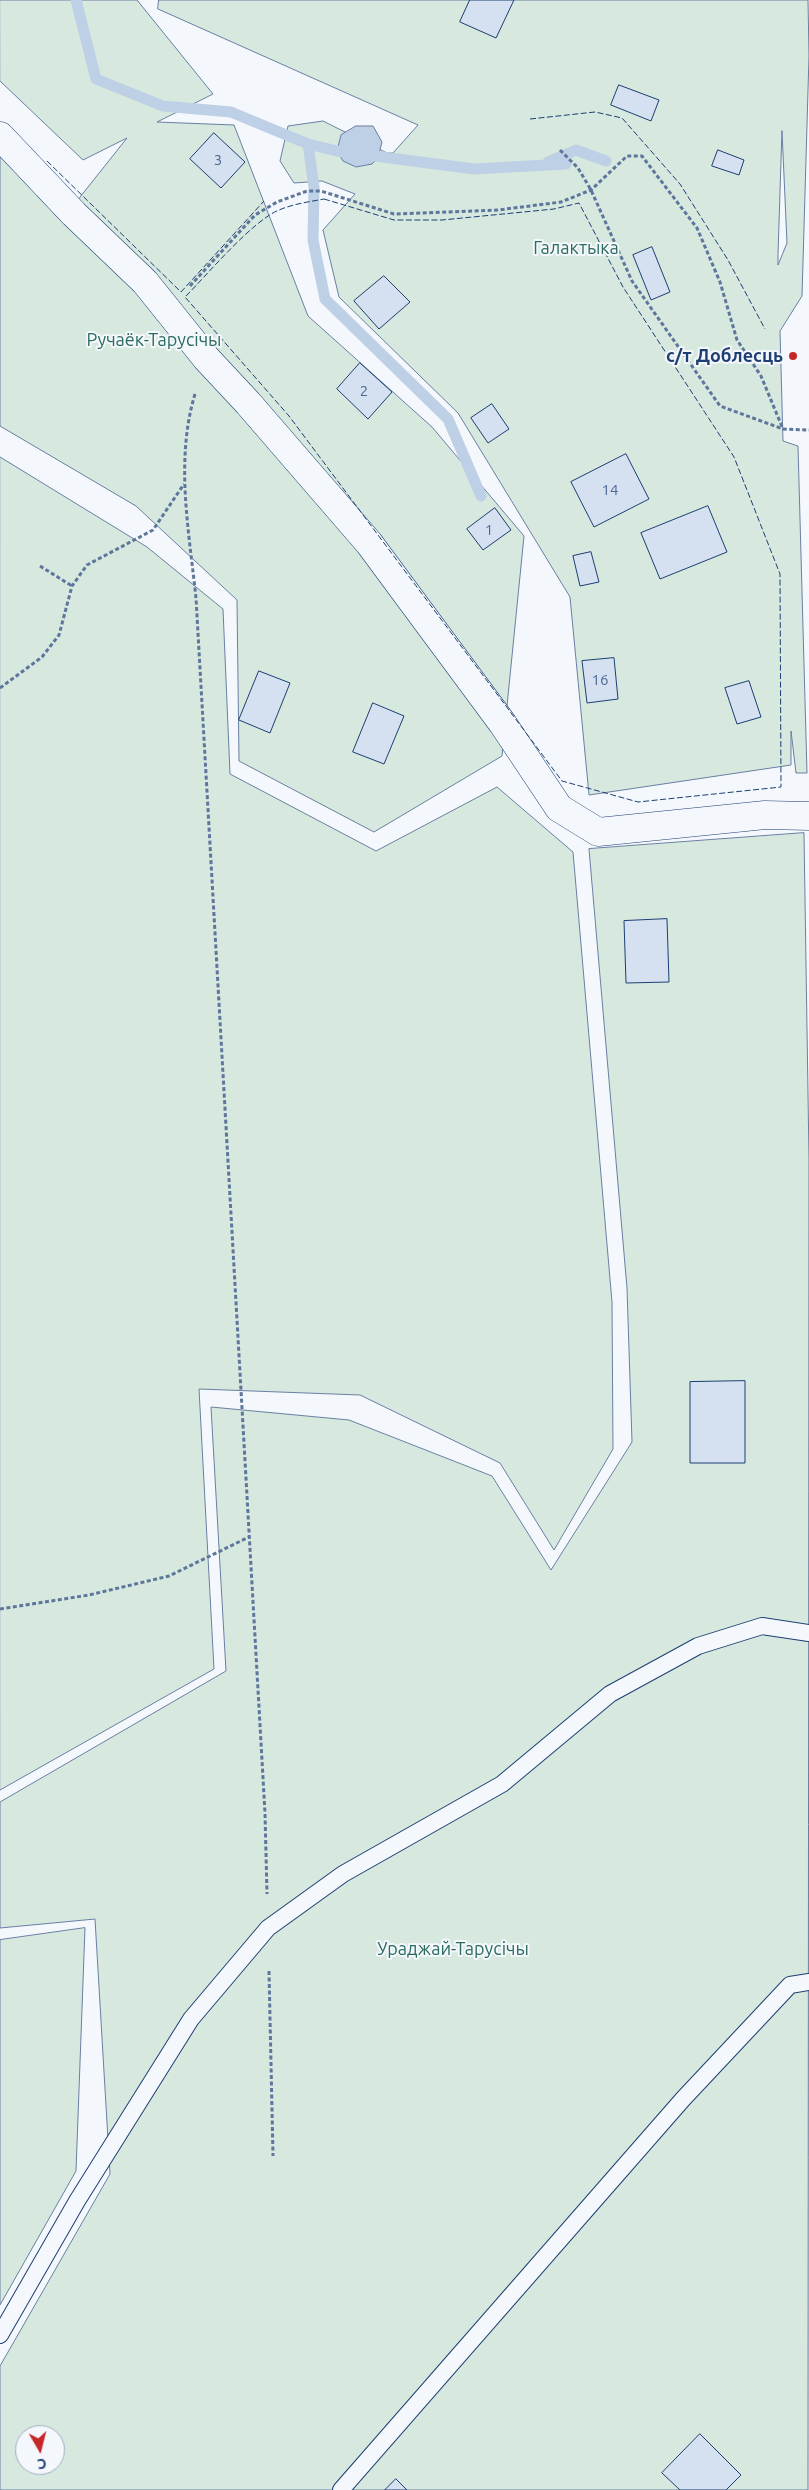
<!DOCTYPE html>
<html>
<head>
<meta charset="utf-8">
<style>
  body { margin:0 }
  #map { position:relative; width:809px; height:2490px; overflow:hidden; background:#f4f7fb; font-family:Ubuntu,sans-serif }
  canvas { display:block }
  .north { position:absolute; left:15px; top:2425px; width:50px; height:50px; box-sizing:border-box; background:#f4f7fb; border:1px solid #9eadc5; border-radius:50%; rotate:172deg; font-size:14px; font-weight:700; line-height:20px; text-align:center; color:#1d3f73 }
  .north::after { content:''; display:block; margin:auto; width:18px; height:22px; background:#c62828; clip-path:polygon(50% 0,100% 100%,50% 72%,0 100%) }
</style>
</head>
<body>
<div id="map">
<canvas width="809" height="2490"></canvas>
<div class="north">С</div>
</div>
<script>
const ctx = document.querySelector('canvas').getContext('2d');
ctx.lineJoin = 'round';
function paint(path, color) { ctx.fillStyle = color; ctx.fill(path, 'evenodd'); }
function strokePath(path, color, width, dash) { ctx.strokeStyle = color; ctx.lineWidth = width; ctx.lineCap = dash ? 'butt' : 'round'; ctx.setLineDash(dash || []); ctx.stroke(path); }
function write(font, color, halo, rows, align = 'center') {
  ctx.font = font + ' Ubuntu,sans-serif'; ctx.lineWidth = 4; ctx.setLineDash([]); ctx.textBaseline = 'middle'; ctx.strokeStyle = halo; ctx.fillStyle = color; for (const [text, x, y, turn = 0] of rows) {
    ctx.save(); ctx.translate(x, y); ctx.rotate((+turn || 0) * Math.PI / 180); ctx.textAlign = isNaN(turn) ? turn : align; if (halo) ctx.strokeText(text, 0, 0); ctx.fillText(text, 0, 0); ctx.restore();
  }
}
const green = new Path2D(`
  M0,0h137l76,94 -56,28 77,3 74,191 124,111 92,109 -22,220 -128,76 -135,-71 -2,-161 -101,-94 -136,-80v-271l61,66 66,-83 -44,22 -83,-79z
  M159,0h649l1,56 -7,240 -22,35 3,110 15,5 9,327h-11l-5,-42v34l-202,30 -19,-198 -112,-184 -119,-116 -16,-67 32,-36 -33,-13 -28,2 -14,-22 8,-35 35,-5 64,32h6l25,-28 -260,-116zM782,131l5,112 -9,22v-10z
  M0,457l147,90 76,62 7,165 146,77 121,-64 76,65 39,450 1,147 -59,101 -54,-87 -140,-68 -161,-6 15,280 -214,121z
  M804,833l5,326 -1,1331h-808v-124l110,-192 -15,-255 -95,9v-126l226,-131 -15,-264 138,13 143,56 59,94 81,-128 -5,-154 -38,-439zM25,2435h30v30h-30z
  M85,1928l-9,243 -76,134v-365z`);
paint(green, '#d7e8df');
strokePath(green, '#687fa3', 1);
const water = new Path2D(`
  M356,126h17l9,16 -4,16 -6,6 -16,3 -13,-6 -6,-10 4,-16z`);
paint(water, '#bed0e5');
strokePath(water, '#687fa3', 1);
strokePath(new Path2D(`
  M76,0l20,79 67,27 68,6 77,32 29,7 137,18 92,-5
  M308,144l6,43 -1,53 12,59 123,120 33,77
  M548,162l28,-12 30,11`), '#bed0e5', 11);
const building = new Path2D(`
  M470,0h44l-18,38 -36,-16z
  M619,85l40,15 -8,21 -40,-16z
  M214,133l31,29 -24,26 -31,-29z
  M718,150l26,10 -5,15 -27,-9z
  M652,247l18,45 -19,8 -18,-45z
  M384,276l26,26 -31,27 -25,-28z
  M360,363l32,29 -24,27 -31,-30z
  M492,404l17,25 -21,14 -17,-25z
  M626,454l23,45 -55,28 -23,-45z
  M708,506l19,46 -67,27 -19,-46z
  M495,508l16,22 -28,20 -16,-21z
  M591,552l8,30 -19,4 -7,-30z
  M614,658l4,41 -31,4 -5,-42z
  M259,671l31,12 -20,50 -31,-13z
  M749,681l12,36 -24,7 -12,-36z
  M373,703l31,13 -20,48 -31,-12z
  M667,919l2,63 -43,1 -2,-62z
  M745,1381v82h-55v-81z
  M700,2434l41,41 -15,15h-46l-18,-17z
  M396,2479l11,11h-22z`);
paint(building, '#d5e0f0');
strokePath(building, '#1d3f73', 1);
const service = new Path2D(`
  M0,2335l77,-134 114,-182 77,-91 75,-54 159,-90 108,-90 88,-48 64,-20 47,7
  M341,2490l342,-391 107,-114 19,-3`);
const minor = new Path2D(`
  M0,136l74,78 71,68 61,76 42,45 121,140 134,181 56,84 39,24 167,-17 44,1`);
strokePath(service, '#1d3f73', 18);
strokePath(minor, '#1d3f73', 29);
strokePath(new Path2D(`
  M560,150l18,18 13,22 41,91 88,125 63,23 26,1
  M190,286l65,-71 22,-13 30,-11h14l73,23 104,-4 63,-8 30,-12 36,-34h15l55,72 23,54 17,58 24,36 22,53
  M195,394c-20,66 -6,137 1,204l69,1215 2,81
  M40,566l32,20
  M0,688l42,-31 17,-22 13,-49 15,-21 66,-35 31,-46
  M0,1609l89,-14 80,-19 80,-39
  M269,1971l4,185`), '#5e769c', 3, [4, 2.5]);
strokePath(service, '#f4f7fb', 16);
strokePath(minor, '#f4f7fb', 28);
strokePath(new Path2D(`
  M530,119l65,-7 27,6 58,66 48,76 37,69
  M47,161l134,131 83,-91
  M324,199l70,21h48l112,-11 25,-6 44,84 111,170 46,117 1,213 -143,15 -76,-21 -273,-365 -104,-119c22,-22 67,-76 94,-87 14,-6 29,-8 45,-11z`), '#1d3f73', 1, [6, 2.5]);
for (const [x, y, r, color] of [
  [793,356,5,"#c62828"]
]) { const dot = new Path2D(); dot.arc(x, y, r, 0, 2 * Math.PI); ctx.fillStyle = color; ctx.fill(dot); strokePath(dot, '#f4f7fb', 2); }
write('15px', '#4b6792', null, [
  ["3",218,160],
  ["2",364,391],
  ["14",610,490],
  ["1",489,530],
  ["16",600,680]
]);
write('18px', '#2c6c60', '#f4f7fb', [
  ["Галактыка",576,248],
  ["Ручаёк-Тарусічы",154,340],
  ["Ураджай-Тарусічы",453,1949]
]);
write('bold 18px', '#1d3f73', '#f4f7fb', [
  ["с/т Доблесць",783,356]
], 'right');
</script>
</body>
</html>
